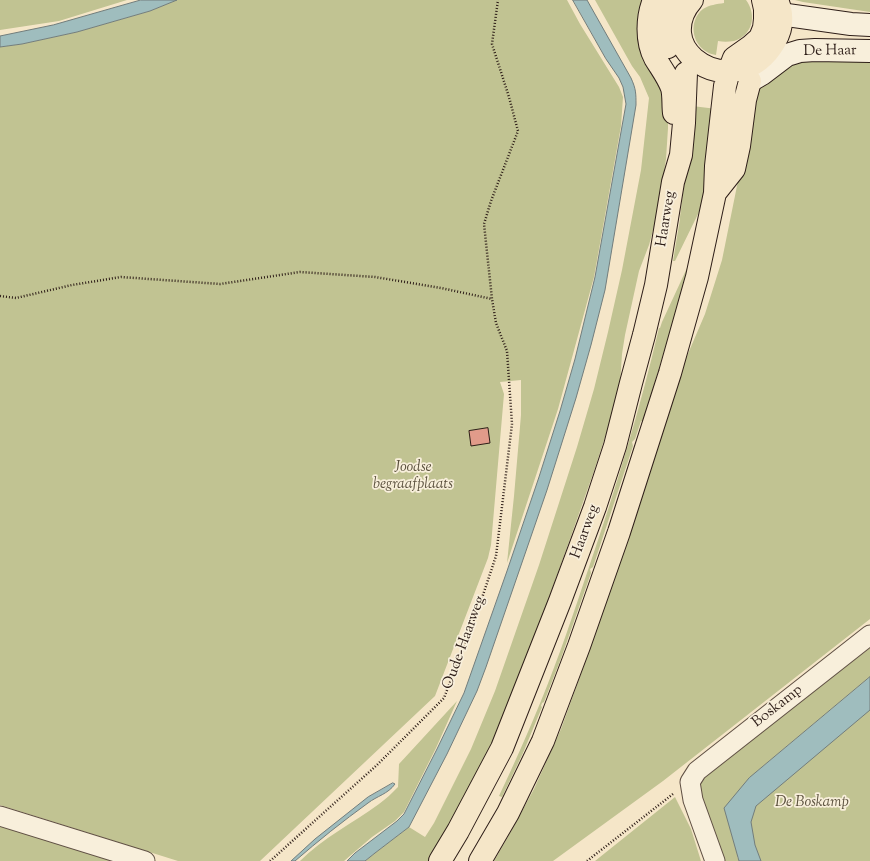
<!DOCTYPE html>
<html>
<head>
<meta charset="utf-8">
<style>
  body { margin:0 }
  canvas { display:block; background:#f5e6c8 }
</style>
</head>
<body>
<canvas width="870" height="861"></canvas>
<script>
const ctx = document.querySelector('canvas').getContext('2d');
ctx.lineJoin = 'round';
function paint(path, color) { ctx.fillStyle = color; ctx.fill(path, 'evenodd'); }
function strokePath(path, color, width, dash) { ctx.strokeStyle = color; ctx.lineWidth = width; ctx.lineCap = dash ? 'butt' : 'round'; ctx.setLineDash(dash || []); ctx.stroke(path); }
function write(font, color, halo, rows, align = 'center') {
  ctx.font = font + ' "Sorts Mill Goudy",serif'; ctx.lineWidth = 3.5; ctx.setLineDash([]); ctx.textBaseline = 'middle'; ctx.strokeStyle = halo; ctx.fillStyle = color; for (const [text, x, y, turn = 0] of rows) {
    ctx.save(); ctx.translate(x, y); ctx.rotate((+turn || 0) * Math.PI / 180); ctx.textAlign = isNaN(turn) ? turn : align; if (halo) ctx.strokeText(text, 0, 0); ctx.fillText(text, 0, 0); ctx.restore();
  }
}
paint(new Path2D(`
  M0,0h127l-68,21 -59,9z
  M177,0h390l13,24 39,63 4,10 -2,29 -27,151 -36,132 -51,154 7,-67 7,-81v-35l-21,2 4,12 -13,151 -3,13 -53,138 -175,165h-82l-178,-56v-758l22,-3 55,-12 73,-21z
  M595,0h53l20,106v22l-2,31 -8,53 -9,33 -10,26 -14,64 -3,19 -2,30 -13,47 -13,40 -24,68 -47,131 -37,88 -47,86 -11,17h-63l10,-8 34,-26 16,10 9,-14 37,-74 24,-58 44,-126 38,-118 17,-58 14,-57 14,-62 19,-100 8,-72 -9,-21 -8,-11z
  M724,0h22c11,15 7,35 -12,41 -6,1 -11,1 -16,0l-2,14c-3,-1 -6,-1 -9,-3 -15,-8 -19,-31 -4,-43 6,-4 14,-5 21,-6z
  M795,0h75v12l-67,-10z
  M823,58l47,5v556l-207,162 -110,80h-59l15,-26 25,-46 27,-60 30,-83 87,-269 27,-63 17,-54 18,-89 12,-77 33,-29z
  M692,106l25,3 -14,93 -4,10 -24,49h-2l7,-42v-2l7,-56z
  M687,268h1l-16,57 -29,96h-2l-6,18 -3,3 1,4 -40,121 -3,2 1,4 -31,88 -16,41 -2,1 -1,3 1,1 -19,46 -21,44 -3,-1c15,-32 29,-63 42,-95 18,-44 33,-89 48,-134 27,-79 51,-158 70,-239h1l2,-6z
  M870,648v29l-115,96 115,-85v173h-129l-4,-5 2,5h-18l-25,-79z
  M457,701l-21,47 -32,64 -9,9 -23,16 -28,24h-44c23,-23 53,-38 79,-57 7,-5 13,-11 19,-17l1,-23z
  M675,797l16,32 10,32h-106z
  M0,822l124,39h-124z`), '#c1c392');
const water = new Path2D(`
  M141,0h36l-27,11 -73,21 -55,12 -22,3v-11l53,-11z
  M573,0h14l44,78c5,11 5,15 5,27l-31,185 -14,55 -15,53 -29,92 -61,177 -9,24 -30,63 -38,73 -34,26 -10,8h-18l8,-8 42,-32 7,-7 33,-65 27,-56 43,-122 32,-94 21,-66 15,-52 20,-82 31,-173 -3,-17 -4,-9 -13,-19z
  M870,677v33l-114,96 -5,16 4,23 6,16h-22l-15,-53 25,-30z
  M393,783l2,1c-7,10 -18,12 -27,19 -25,18 -50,38 -73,58h-4l24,-22 53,-42z`);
paint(water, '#9fbdbe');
strokePath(water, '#727d7c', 1);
const building = new Path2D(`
  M488,428l2,15 -19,3 -2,-15z`);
paint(building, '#e19b8a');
strokePath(building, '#2e1e18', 1);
const street = new Path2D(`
  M0,816l145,45
  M715,861l-22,-61 -3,-18 7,-11 173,-136`);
const secondary = new Path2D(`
  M765,9l16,6h6l64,9 19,1
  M750,81l12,-7 25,-19 13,-4 15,-1 55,1`);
const primary = new Path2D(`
  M654,0c-7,17 -8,41 1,58 6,10 13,19 17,30 2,7 1,17 2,25
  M692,0c-8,9 -13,21 -12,33 1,11 6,19 14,26 28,23 64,12 81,-18 4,-7 7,-17 6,-26 0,-5 -2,-10 -4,-15
  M668,47c-5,-16 -4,-32 4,-47
  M715,193l19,-24 5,-23 6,-46 5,-19
  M440,861l18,-30 44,-83 58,-147 35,-94 20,-61 16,-63 13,-48 12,-50 17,-103 8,-27 3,-32 2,-50
  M480,861l28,-48 35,-72 36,-95 40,-114 51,-159 27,-96 18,-84 1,-27 9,-80 4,-15 5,-13 17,-12 9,-8 4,-10 1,-9v-10l-2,-9`);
strokePath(street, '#605044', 21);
strokePath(secondary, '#2e1e18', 24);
strokePath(primary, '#2e1e18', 24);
strokePath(new Path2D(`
  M0,296l16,2 56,-13 49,-8 99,7 80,-12 75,5 66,11 51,11
  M270,861l107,-96 67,-67 35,-91 17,-51 16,-132 -5,-73 -11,-28 -4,-24 -8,-75 7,-23 27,-70 -9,-34 -17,-53 6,-44
  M587,861l86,-67`), '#2e1e18', 2.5, [1, 2]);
strokePath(street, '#f8efdb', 19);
strokePath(secondary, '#f8efdb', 22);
strokePath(primary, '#f5e6c8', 22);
write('15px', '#2e1e18', '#f8efdb', [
  ["De Haar",830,52,-1],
  ["Haarweg",667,219,-81],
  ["Haarweg",586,532,-70],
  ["Oude-Haarweg",465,643,-70],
  ["Boskamp",778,707,-38]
]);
write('italic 15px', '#5a503d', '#f8efdb', [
  ["Joodse",413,468],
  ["begraafplaats",413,485],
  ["De Boskamp",812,803]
]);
</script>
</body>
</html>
